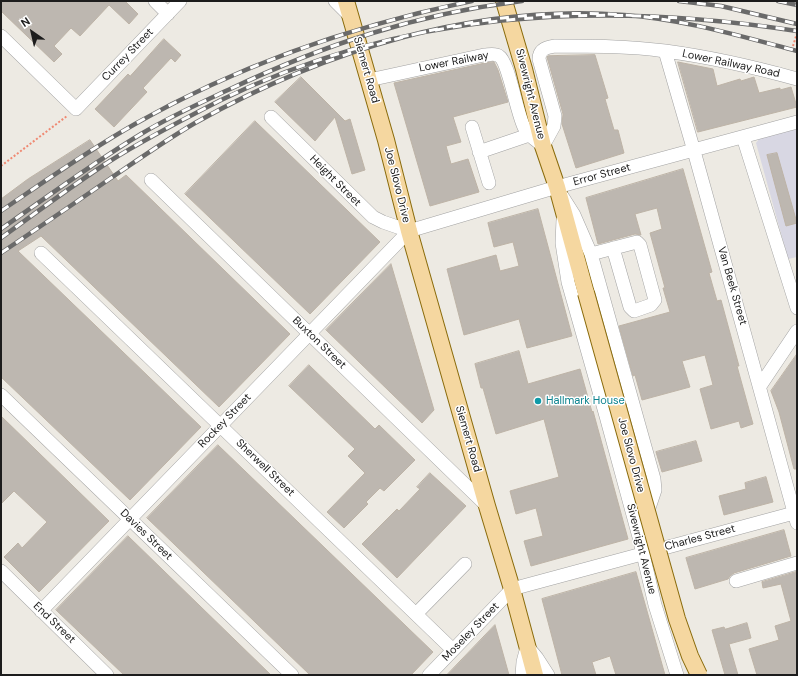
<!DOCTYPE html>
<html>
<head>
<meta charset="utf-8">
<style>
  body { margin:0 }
  #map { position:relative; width:798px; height:676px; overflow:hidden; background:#edeae3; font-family:"DM Sans",sans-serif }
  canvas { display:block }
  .frame { position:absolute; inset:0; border:2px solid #1c1c1c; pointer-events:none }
  .north { position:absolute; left:12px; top:12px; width:40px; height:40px; -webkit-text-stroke:3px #fff; paint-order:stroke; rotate:326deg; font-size:11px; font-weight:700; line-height:16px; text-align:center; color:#1c1c1c }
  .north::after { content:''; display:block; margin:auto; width:14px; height:18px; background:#1c1c1c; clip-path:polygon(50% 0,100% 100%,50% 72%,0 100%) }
</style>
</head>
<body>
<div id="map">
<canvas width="798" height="676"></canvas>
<div class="frame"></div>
<div class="north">N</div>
</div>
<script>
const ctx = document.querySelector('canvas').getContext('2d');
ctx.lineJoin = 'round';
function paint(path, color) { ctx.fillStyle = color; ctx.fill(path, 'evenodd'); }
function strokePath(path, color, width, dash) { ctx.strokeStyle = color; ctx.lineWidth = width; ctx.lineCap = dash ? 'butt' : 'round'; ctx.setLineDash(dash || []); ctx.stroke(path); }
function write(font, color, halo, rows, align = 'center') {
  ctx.font = font + ' "DM Sans",sans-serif'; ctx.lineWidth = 3; ctx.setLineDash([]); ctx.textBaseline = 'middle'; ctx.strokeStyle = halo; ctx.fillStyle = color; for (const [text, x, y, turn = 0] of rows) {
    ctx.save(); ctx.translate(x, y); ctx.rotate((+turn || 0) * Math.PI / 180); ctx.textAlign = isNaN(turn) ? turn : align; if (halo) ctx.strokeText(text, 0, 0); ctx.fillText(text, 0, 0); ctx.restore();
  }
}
paint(new Path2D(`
  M790,130h7v127l-9,2 -32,-116 3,-4 3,-1z`), '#d8d7e3');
const building = new Path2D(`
  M1,1h124l13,13 -9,10 -20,-19 -29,31 -9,-8 -17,18 8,8 -8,8 -53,-51z
  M164,39l17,16 -6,7 -4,-4 -28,30 4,4 -33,35 -19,-18 33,-35 2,2z
  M595,55l13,43 -3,1 9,31h4l6,23 -48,15 -14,-44 1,-10 -16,-57 1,-1z
  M494,62l4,8 10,32 -55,15 8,25 -15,4 5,18 17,-5 11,33 -49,14 -36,-123 91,-20z
  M678,62l35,7 4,17 23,-7 1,2 13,-4 5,16 21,-5v2l11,-3 6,20 -99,25z
  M301,77l44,44 5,-2 15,51 -13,4 -17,-57 -20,24 -40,-39z
  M255,121l125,121 -70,72 -125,-120z
  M90,140l28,41 8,-6 164,159 -71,73 -178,-171 -23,15 183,176 -71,73 -129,-123v-178l27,-20z
  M777,153l20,70 -11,3 -19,-71z
  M683,169l29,103 -3,1 8,28 4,-1 18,66h-2l16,58 -12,4 -2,-7 -28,8 -11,-40 13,-4 -8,-30 -23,6 8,26 -48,13 -7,-25 -2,1 -14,-50 51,-14 -7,-24h2l-15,-55 12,-4 -5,-21 -22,6 6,21 -6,-1 -37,10 -12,-46z
  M538,209l34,127 -45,12 -8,-29 -55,16 -17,-66 49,-14 4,16 19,-5 -6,-24 -19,5 -6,-24z
  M391,264l43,146 -12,13 -96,-93z
  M519,351l9,33 52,-15 12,43 1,-1 35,128 -97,27 -7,-25 19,-5 -7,-28 -20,6 -6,-23 49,-14 -15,-58 -48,15 -13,-46h-2l-6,-24z
  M797,354v115h-3l-15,-57 -8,-21z
  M309,365l66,64 4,-4 36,35 -31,31 -4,-3 -14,14 2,2 -24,24 -17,-16 38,-39 -17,-17 7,-7 -66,-63z
  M1,416l108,105 -70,71 -35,-35 14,-14 4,5 25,-26 -33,-31 -13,13z
  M696,441l6,20 -40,11 -6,-20z
  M218,445l215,207 -22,23h-101l-163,-157z
  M430,473l36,33 -69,72 -35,-34 35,-35 2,2 21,-22 -3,-2z
  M766,477l7,25 -49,13 -5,-19 27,-7 -1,-6z
  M784,530l7,26 -57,17 -4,3 -2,3 -33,10 -9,-31z
  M128,536l143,139h-147l-68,-65z
  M636,572l29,103h-49l-6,-19 -18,6 4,13h-34l-20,-76z
  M796,572l1,6v97h-40l-8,-26 30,-9 -4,-14 16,-5 -10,-37 -18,4 -1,-6z
  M747,623l4,15 -22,6 9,31h-13l-13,-45 12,-3 1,2z
  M495,625l14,50h-62z`);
paint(building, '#bdb7b0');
strokePath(building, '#bdb3a6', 1);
const minor = new Path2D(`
  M155,1l13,13
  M335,1l15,15
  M1,36l75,73 104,-108
  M665,51l29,100 103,372
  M369,80l115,-25c4,0 11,-2 15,1 10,6 18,60 26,73 4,7 12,12 18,17l11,-20 1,-10 -16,-57c0,-10 8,-12 16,-13 37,0 74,0 110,5 45,6 89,16 132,28
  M271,117l102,100 10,5 26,9
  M472,127l17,56
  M743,137l54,171
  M479,152l50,-17
  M151,180l336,326
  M562,196l12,19 17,39 63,225 1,11 -9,27
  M563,219l-1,24 6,39 38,134 33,121 16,68 22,70
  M41,253l412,397
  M591,254l46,-12 3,3 15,55 -4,5 -17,6 -4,-4 -17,-59
  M760,386l37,-55
  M1,395l291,280
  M1,571l106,104
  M736,581l61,-18
  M41,611l368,-380 148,-44 240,-65
  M416,614l49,-50
  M528,647l9,11 11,17
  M429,675l83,-86 282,-76
  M522,675l1,-13 4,-15`);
const major = new Path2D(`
  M346,1l40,139 23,91 78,275 25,83 23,86
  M504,1l20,68 19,77 14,41 29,106`);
strokePath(minor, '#a3a3a3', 14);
strokePath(major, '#8a6b0b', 18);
strokePath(new Path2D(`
  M793,46l4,-13
  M1,166l66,-50`), '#ef8972', 2, [2, 2]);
strokePath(minor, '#fff', 13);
strokePath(major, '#f5d7a0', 16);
const rail = new Path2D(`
  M679,1l42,5 76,18
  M778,1l19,4
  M1,211c44,-30 88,-61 134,-87 104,-59 221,-99 337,-123
  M1,229c46,-32 92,-66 140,-95 28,-17 57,-30 87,-44 95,-45 188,-76 294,-89
  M1,238c36,-26 72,-53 109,-77 35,-22 72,-41 109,-60 183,-90 379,-101 578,-70
  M1,253c37,-25 74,-50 110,-75 28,-19 55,-38 84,-55 130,-73 279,-119 429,-108 59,4 116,21 173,36`);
strokePath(rail, '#6a6a6a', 4.5);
strokePath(rail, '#fff', 3, [9]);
const majorBridge = new Path2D(`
  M586,293l91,326 13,37 9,19`);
strokePath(majorBridge, '#8a6b0b', 18, []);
strokePath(majorBridge, '#f5d7a0', 16);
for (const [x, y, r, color] of [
  [538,401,4,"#0f9aa8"]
]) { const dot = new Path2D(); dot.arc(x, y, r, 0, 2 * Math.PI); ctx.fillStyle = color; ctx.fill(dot); strokePath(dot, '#fff', 1.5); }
write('11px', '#1c1c1c', '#fff', [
  ["Currey Street",128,55,-46],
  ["Lower Railway",454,62,-11],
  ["Lower Railway Road",731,64,12],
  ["Siemert Road",366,70,74],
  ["Sivewright Avenue",530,94,76],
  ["Error Street",602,175,-15],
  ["Height Street",335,181,45],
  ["Joe Slovo Drive",397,185,76],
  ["Van Beek Street",732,286,74],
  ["Buxton Street",319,343,44],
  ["Rockey Street",225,421,-46],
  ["Siemert Road",468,439,74],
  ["Joe Slovo Drive",631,455,75],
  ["Sherwell Street",265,468,44],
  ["Davies Street",146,535,44],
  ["Charles Street",700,538,-15],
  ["Sivewright Avenue",641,549,76],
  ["End Street",54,623,44],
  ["Moseley Street",471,632,-46]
]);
write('11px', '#0d838f', '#fff', [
  ["Hallmark House",546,401]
], 'left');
</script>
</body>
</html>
